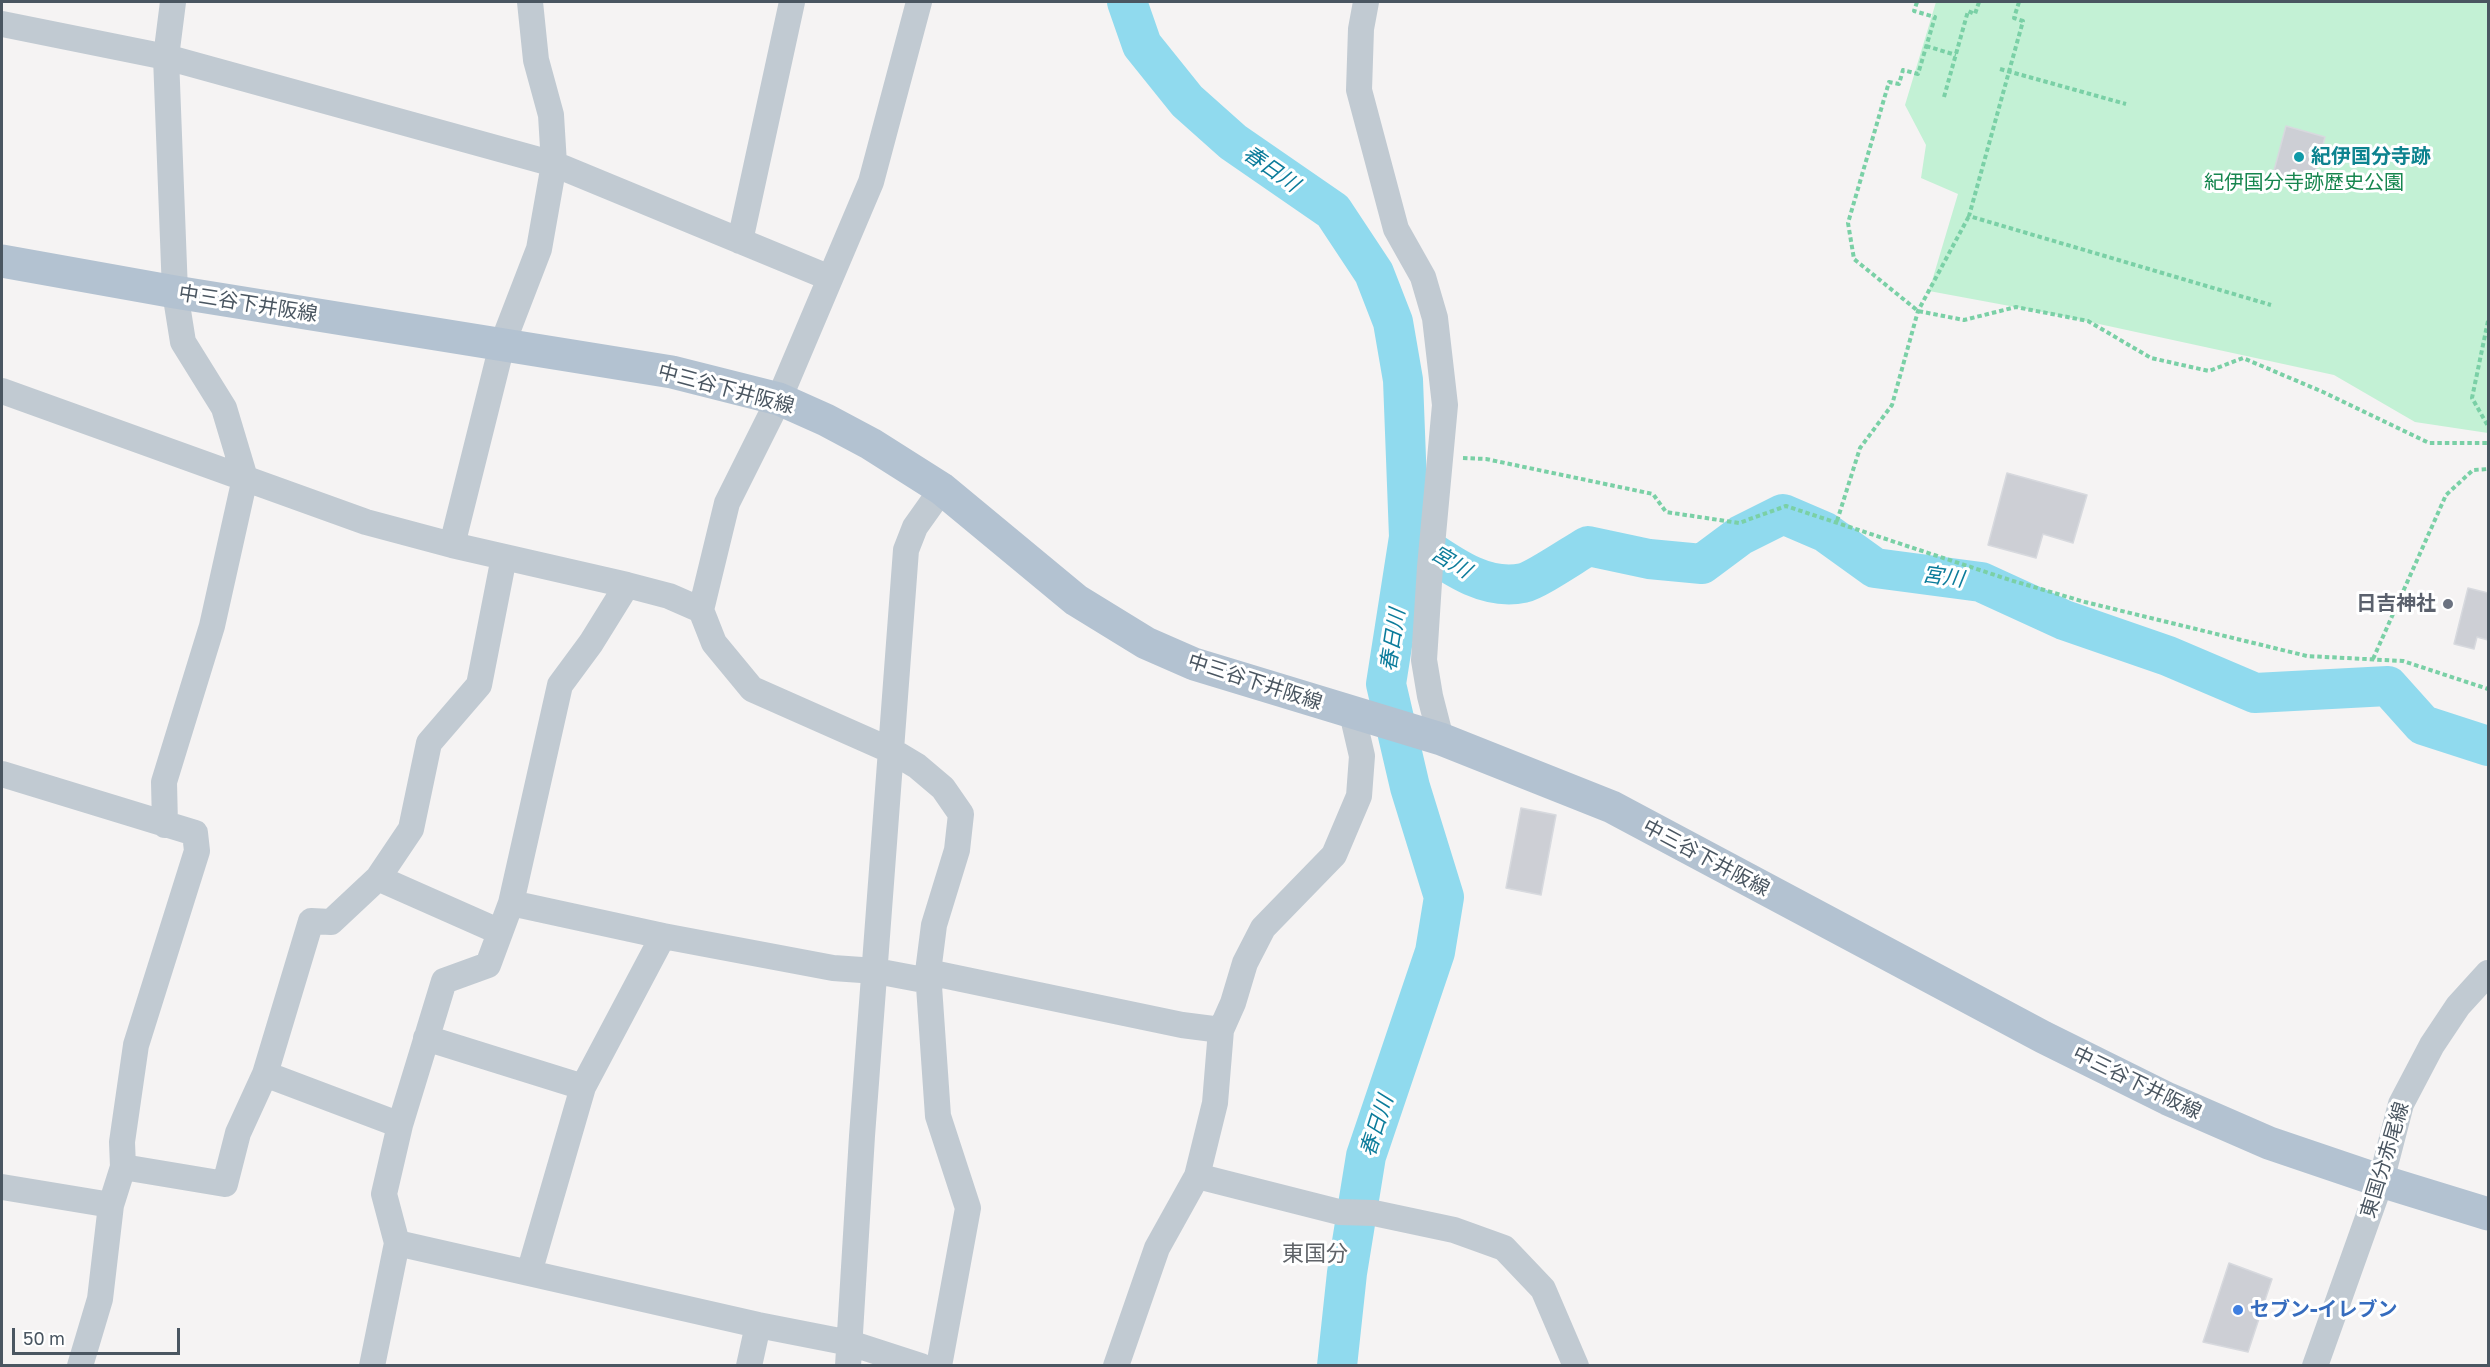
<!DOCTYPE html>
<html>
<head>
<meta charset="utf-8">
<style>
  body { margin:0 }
  #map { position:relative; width:2490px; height:1367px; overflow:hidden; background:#f5f3f3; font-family:"Golos Text",sans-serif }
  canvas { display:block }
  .frame { position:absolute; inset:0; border:3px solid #4a5661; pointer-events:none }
  .scale { position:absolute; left:12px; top:1328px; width:168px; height:27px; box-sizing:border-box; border:3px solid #4a5661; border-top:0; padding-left:8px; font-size:18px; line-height:21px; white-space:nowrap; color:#4a5661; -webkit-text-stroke:4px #fff; paint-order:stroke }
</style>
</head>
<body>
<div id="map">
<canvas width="2490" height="1367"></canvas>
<div class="frame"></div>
<div class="scale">50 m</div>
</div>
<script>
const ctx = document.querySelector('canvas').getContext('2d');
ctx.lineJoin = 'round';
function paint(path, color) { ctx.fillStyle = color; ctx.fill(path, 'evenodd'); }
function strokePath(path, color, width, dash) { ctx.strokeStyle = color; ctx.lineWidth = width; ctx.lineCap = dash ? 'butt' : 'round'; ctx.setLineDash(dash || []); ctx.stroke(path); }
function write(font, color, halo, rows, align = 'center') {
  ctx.font = font + ' "Golos Text","Noto Sans JP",sans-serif'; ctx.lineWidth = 6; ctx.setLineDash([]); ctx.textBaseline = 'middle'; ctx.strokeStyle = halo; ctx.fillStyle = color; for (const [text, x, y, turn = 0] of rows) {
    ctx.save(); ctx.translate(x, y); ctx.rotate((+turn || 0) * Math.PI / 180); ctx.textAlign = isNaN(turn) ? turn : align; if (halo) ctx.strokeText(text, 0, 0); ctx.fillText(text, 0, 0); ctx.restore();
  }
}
paint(new Path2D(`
  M1936,2h552v431l-73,-11 -81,-47 -281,-61 -124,-23 29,-97 -37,-16 5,-33 -21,-40z`), '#c3f1d5');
strokePath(new Path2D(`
  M1127,2l15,43 45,56 46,41 100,69 41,62 19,49 10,58 6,157 -23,147 24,103 34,110 -9,55 -69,204 -19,117 -10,93
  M1409,537c33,21 71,55 114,46 13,-3 51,-29 65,-37l61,13 53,5 39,-29 42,-21 42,18 50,36 106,14 83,38 104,36 87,37 133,-7 35,39 65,21`), '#90daee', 40);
const building = new Path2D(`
  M2286,126l39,11 -14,51 -39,-10z
  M2007,473l80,22 -14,48 -30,-9 -7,24 -48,-13z
  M2468,588l20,5v47l-11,-3 -3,12 -20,-5z
  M1521,808l35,7 -15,80 -35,-7z
  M2229,1263l43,16 -24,73 -45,-10z`);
paint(building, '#cdcfd5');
strokePath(building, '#d7d9de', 1.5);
strokePath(new Path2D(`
  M1917,2l-3,9 21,6 -17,57 -15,-4 -4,14 -10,-2 -41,141 6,36 64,52 46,9 52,-13 72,14 63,37 58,13 34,-13 80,34 106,51h59
  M2019,2l-5,16 9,3 -54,195 302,89
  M1926,46l30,9
  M2000,69l126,35
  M1944,97l24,-86 7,3 4,-12
  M2488,321l-16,77 16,28
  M1463,458l23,1 167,35 13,18 73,11 47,-17 224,74 75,22 222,54 96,5 85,28
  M1837,521l23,-73 32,-43 26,-94 51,-95
  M2373,659l73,-164 27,-25 15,-1`), '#7ad0a6', 4, [4.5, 3]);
strokePath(new Path2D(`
  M919,2l-48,180 -92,217 -52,104 -26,107 13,33 38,46 140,62 25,15 26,22 18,26 -4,36 -23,75 -6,47 10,144 30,92 -29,158
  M1366,2l-5,27 -2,61 37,139 27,48 12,41 10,87 -15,162 -6,93 6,36 11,43
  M2,24l164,33 388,107 276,114
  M740,241l52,-239
  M2,391l364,131 86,23 175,40 42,11 32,14
  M452,545l50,-200 37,-96 15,-85 -3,-49 -15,-55 -6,-58
  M2,774l193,59 2,18 -61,194 -14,97 1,25 -12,38 -11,94 -20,67
  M165,825l-1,-43 48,-156 33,-148 -21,-70 -41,-66 -8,-50 -9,-235 7,-55
  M378,878l122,54
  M511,903l152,33
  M928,972l254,53 39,5
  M426,1038l157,49
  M265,1074l135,51 -16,69 13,49 -25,123
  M400,1125l44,-144 44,-16 23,-62 49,-218 31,-42 36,-58
  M123,1167l102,17 13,-51 27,-59 46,-153 20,1 47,-44 33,-49 18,-86 50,-58 25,-128
  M1197,1176l142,36 35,1 80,17 50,18 39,41 33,77
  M2,1187l109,18
  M397,1243l361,82 92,18 71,23
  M529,1273l54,-186 80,-151 170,32 43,3 53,10
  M749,1366l9,-41
  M848,1366l14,-230 44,-586 9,-23 27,-38
  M1116,1366l41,-118 40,-72 18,-73 6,-73 12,-27 12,-40 18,-35 71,-73 25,-59 3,-40 -10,-43
  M2315,1366l66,-185 20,-77 31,-59 26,-39 30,-33`), '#c1cad2', 26);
strokePath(new Path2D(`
  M2,261l173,31 497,80 107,27 47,21 45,24 71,45 134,111 70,43 48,21 247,75 171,68 431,230 125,62 101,44 112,38 107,33`), '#b3c2d1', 33);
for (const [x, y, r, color] of [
  [2299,157,6,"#0f9aa8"],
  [2448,604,6,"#6b7280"],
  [2238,1310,6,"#3f7fe0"]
]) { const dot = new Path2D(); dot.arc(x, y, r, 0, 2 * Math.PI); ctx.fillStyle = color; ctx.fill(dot); strokePath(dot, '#fff', 2); }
write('bold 20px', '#0d838f', '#fff', [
  ["紀伊国分寺跡",2311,157]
], 'left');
write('20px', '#17864f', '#fff', [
  ["紀伊国分寺跡歴史公園",2304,183]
]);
write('20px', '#4a5661', '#fff', [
  ["中三谷下井阪線",248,304,9],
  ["中三谷下井阪線",726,389,15],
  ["中三谷下井阪線",1255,682,18],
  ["中三谷下井阪線",1706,858,28],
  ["中三谷下井阪線",2137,1083,26],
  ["東国分赤尾線",2385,1160,-73]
]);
write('bold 20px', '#5b616d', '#fff', [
  ["日吉神社",2436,604]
], 'right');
write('bold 20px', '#366cbe', '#fff', [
  ["セブン-イレブン",2250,1310]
], 'left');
write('italic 21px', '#0c7c9b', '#fff', [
  ["春日川",1271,169,35],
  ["宮川",1451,562,31],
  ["宮川",1943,577,8],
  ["春日川",1393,640,-81],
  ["春日川",1377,1126,-72]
]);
write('22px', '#5f6368', '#fff', [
  ["東国分",1315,1254]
]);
</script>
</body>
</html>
